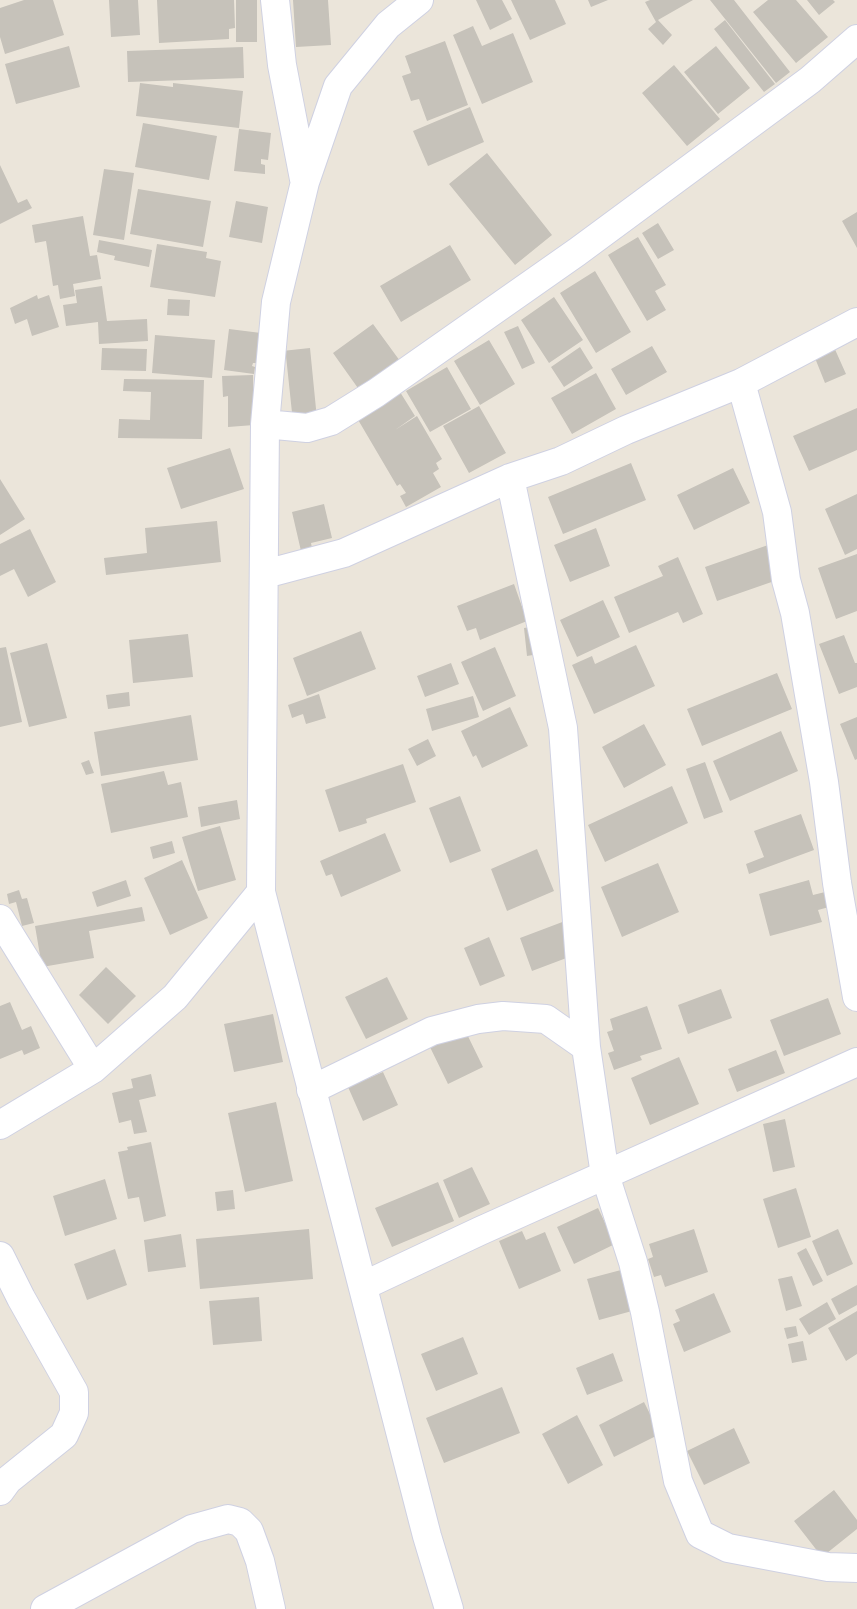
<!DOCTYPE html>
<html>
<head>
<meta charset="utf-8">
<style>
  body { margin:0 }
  canvas { display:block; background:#ebe5da }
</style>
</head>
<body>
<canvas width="857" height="1609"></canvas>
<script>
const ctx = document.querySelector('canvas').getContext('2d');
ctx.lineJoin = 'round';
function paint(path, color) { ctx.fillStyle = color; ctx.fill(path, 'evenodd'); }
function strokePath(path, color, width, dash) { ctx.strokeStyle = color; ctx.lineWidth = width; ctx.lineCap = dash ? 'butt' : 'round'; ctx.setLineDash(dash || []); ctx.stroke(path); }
paint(new Path2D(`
  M24,0h29l11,35 -59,19 -5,-17v-29z
  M109,0h29l2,35 -29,2z
  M157,0h77l1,28 -6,1v10l-70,4z
  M236,0h21v42h-21z
  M293,0h35l3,45 -35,2z
  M476,0h26l10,19 -22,11z
  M511,0h44l11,24 -36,16z
  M588,0h20l-17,7z
  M650,0h43l-35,20 14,15 -9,10 -15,-16 8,-7 -11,-20z
  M710,0h24l56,72 -14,11z
  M768,0h28l32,37 -32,26 -43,-51z
  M807,0h26l2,2 -16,13z
  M725,20l50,64 -11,8 -50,-63z
  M473,26l9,20 31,-13 20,49 -51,22 -29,-69z
  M445,41l23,64 -41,16 -8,-22 -8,2 -9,-25 9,-3 -6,-17z
  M69,46l11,41 -64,17 -11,-40z
  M716,46l34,42 -32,26 -34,-42z
  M243,47l1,31 -116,4 -1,-31z
  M674,65l46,54 -33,27 -45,-53z
  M140,83l33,4v-4l70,8 -4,37 -103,-12z
  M470,107l14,35 -56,24 -15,-35z
  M143,123l74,13 -8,44 -74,-13z
  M239,129l32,4 -3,27 -7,-1v5l4,1v9l-31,-3z
  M487,153l65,82 -37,30 -66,-81z
  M0,165l18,38 9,-4 5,9 -32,16z
  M104,169l30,4 -10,67 -31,-5z
  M138,189l73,12 -8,46 -73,-13z
  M236,201l32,6 -6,36 -33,-6z
  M857,212v36l-15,-27z
  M83,216l7,40 7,-1 4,24 -28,5 2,12 -15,3 -2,-14 -5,1 -7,-45 -11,2 -3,-18z
  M658,223l16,27 -16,9 -16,-26z
  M638,237l28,48 -11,6 11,19 -19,11 -39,-66z
  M99,240l53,10 -3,17 -35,-7 1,-4 -18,-4z
  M157,244l50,8 -1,6 15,3 -6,36 -65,-10z
  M450,245l21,35 -70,42 -21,-36z
  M595,271l36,61 -35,21 -36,-60z
  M102,286l5,35 40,-2 1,22 -49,3 -1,-22 -32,4 -3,-21 14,-2 -2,-13z
  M37,295l1,4 11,-4 10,32 -27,9 -5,-17 -12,5 -5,-16z
  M554,297l29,43 -34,23 -28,-43z
  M168,299l22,1 -1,16 -22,-1z
  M373,324l27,37 -40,30 -27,-38z
  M518,326l17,37 -13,6 -18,-37z
  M229,329l32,4 -3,30h-5l-1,3 3,1 -1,7 -30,-4z
  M155,335l60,5 -3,38 -60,-5z
  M489,340l26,44 -35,21 -26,-44z
  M833,345l13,29 -21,9 -12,-30z
  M652,346l15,26 -41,23 -15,-26z
  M580,347l13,21 -29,19 -13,-20z
  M102,348l45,1 -1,22 -45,-1z
  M310,348l7,71 -24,3 -7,-66 -3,1 -1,-6z
  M447,367l24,42 -41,23 -24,-41z
  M596,373l20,36 -44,25 -21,-36z
  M253,375l1,50 -26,2v-31l-5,1 -1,-21z
  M124,379l80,1 -2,59 -84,-1 1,-19 31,1 1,-28 -28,-1z
  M400,392l15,24 -20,14 22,-14 25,43 -6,4 3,6 -6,4 8,14 -35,20 -6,-11 6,-3 -6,-9 -3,2 -40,-68z
  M479,406l27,47 -37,20 -26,-47z
  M857,408v42l-48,21 -16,-35z
  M230,448l14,41 -63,20 -14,-41z
  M631,463l15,37 -83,34 -15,-37z
  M733,468l17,35 -56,27 -17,-35z
  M0,479l25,40 -25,16z
  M857,494v55l-12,6 -20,-46z
  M324,504l8,34 -21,5 1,5 -11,3 -9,-39z
  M217,521l4,41 -115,13 -2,-17 43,-5 -2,-25z
  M596,528l14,38 -40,16 -16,-37z
  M30,529l26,53 -28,15 -14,-28 -14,7v-32z
  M771,544l12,34 -66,23 -12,-34z
  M857,554v57l-21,8 -18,-51z
  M678,557l25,57 -20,9 -5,-11 -49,21 -15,-36 49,-21 -5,-10z
  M514,584l13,37 -47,19 -4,-12 -9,3 -10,-25z
  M603,600l17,37 -43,20 -17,-37z
  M530,627l3,28 -6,1 -3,-28z
  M361,631l15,38 -69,27 -14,-38z
  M188,634l5,43 -60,6 -4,-43z
  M844,635l11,28h2v24l-18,7 -20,-50z
  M47,643l20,75 -38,9 -19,-74z
  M636,645l19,41 -61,28 -22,-49 20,-9 3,8z
  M6,647l16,75 -22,5v-79z
  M495,647l21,49 -33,15 -22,-49z
  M451,663l8,21 -34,13 -8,-21z
  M777,673l15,36 -90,37 -15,-37z
  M129,692l1,14 -22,3 -2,-14z
  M319,694l7,24 -20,6 -3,-10 -11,4 -4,-13z
  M473,696l6,21 -47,14 -6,-22z
  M510,707l18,39 -46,22 -6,-13 -3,2 -12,-26z
  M191,715l7,45 -97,16 -7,-44z
  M857,717v42l-2,1 -15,-36z
  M644,724l22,41 -42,23 -22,-41z
  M781,731l17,40 -68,30 -17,-40z
  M428,739l8,17 -19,10 -9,-17z
  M89,760l5,13 -8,2 -5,-12z
  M705,762l18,50 -19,7 -18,-50z
  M403,764l13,38 -50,17 1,4 -28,9 -14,-42z
  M164,771l4,14 13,-3 7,35 -77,16 -10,-49z
  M672,786l16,37 -83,39 -17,-37z
  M460,796l21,55 -31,12 -21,-55z
  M237,800l3,19 -39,8 -3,-20z
  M801,814l13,36 -65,24 -3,-10 18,-7 -10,-26z
  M220,826l16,54 -38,11 -16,-54z
  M385,833l16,38 -60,26 -9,-23 -6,2 -6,-15z
  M172,841l3,12 -22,6 -3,-12z
  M537,849l17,42 -47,20 -16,-42z
  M182,860l26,58 -38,17 -26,-57z
  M658,863l21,49 -57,25 -21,-50z
  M126,880l5,16 -34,11 -5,-15z
  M809,880l4,15 12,-3 4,15 -11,3 4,12 -52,14 -11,-42z
  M19,890l3,9 5,-1 7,25 -12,3 -6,-24 -7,2 -2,-10z
  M142,907l3,14 -56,10 5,27 -52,9 -7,-41z
  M565,921l12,33 -45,17 -12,-33z
  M489,937l16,39 -25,10 -16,-38z
  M106,967l30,29 -28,28 -29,-29z
  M387,977l21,42 -42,20 -21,-42z
  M721,989l11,29 -44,16 -10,-29z
  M828,998l13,36 -57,22 -14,-36z
  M10,1002l12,28 9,-4 9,22 -16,7 -2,-5 -22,9v-53z
  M647,1006l15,43 -22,7 2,4 -28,10 -6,-17 6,-2 -7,-19 6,-2 -3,-11z
  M273,1014l10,48 -49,10 -10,-48z
  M463,1026l20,41 -35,17 -20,-41z
  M776,1050l9,23 -48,19 -9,-23z
  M679,1057l20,47 -49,21 -19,-47z
  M383,1072l15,33 -35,16 -15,-34z
  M151,1074l5,22 -17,4 8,32 -13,2 -3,-14 -12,3 -7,-30 21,-5 -2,-9z
  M276,1102l17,79 -48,11 -17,-79z
  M785,1119l10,48 -22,5 -10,-48z
  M151,1142l15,74 -22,6 -5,-25 -11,2 -10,-47 10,-2 -1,-3z
  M472,1167l18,37 -31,14 -16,-38z
  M105,1179l12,40 -52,17 -12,-40z
  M438,1182l16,39 -62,26 -17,-39z
  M796,1188l15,49 -33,11 -15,-49z
  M233,1190l2,19 -18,2 -2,-19z
  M598,1208l17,36 -41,20 -17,-37z
  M309,1229l4,50 -113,10 -4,-50z
  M694,1229l14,43 -43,15 -4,-12 -7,2 -6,-18 5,-2 -4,-13z
  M838,1229l15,35 -26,12 -15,-35z
  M522,1231l4,9 19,-8 16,39 -42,18 -20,-48z
  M181,1234l5,33 -38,5 -4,-32z
  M806,1248l17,33 -10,5 -16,-33z
  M115,1249l12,36 -40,15 -13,-36z
  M621,1270l11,41 -33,9 -12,-41z
  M792,1276l10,30 -16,5 -8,-32z
  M857,1285v20l-18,10 -8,-16z
  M714,1293l17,39 -47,20 -11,-28 7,-3 -5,-11z
  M259,1297l3,44 -49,4 -4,-44z
  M827,1302l9,17 -27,16 -10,-16z
  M857,1311v43l-11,7 -18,-33z
  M796,1326l2,10 -11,3 -3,-11z
  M463,1337l15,37 -42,17 -15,-37z
  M803,1341l4,19 -15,3 -4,-19z
  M613,1353l10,28 -36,14 -11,-27z
  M502,1387l18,46 -76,30 -18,-45z
  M644,1402l16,32 -46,23 -15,-32z
  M577,1415l26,50 -35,19 -26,-50z
  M734,1428l16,35 -46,22 -17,-34z
  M834,1490l23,30v9l-35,28 -28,-36z`), '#c6c2ba');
const minor = new Path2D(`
  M275,0l7,65 22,114
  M419,0l-31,25 -50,61 -33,96 -29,120 -11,122 -4,468 166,644 22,73
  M741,383l36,129 9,68 9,33 29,169 13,101 20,114
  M265,424l42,4 24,-7 45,-28 201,-141 233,-172 47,-41
  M510,478l53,250 23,319 19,128 28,87 12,50 33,169 22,53 28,14 100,19 29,1
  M265,574l79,-21 166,-75 51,-17 65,-31 115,-47 116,-61
  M0,919l93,150
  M311,1090l121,-59 46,-12 25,-3 43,3 40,28
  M0,1125l93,-56 82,-72 86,-105
  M0,1256l21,42 53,94v21l-10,22 -56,45 -8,11
  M363,1286l117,-55 377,-169
  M45,1609l147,-80 36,-10 12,3 9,9 11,30 11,48`);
strokePath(minor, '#cfd1e2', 30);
strokePath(minor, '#fff', 28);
</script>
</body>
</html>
